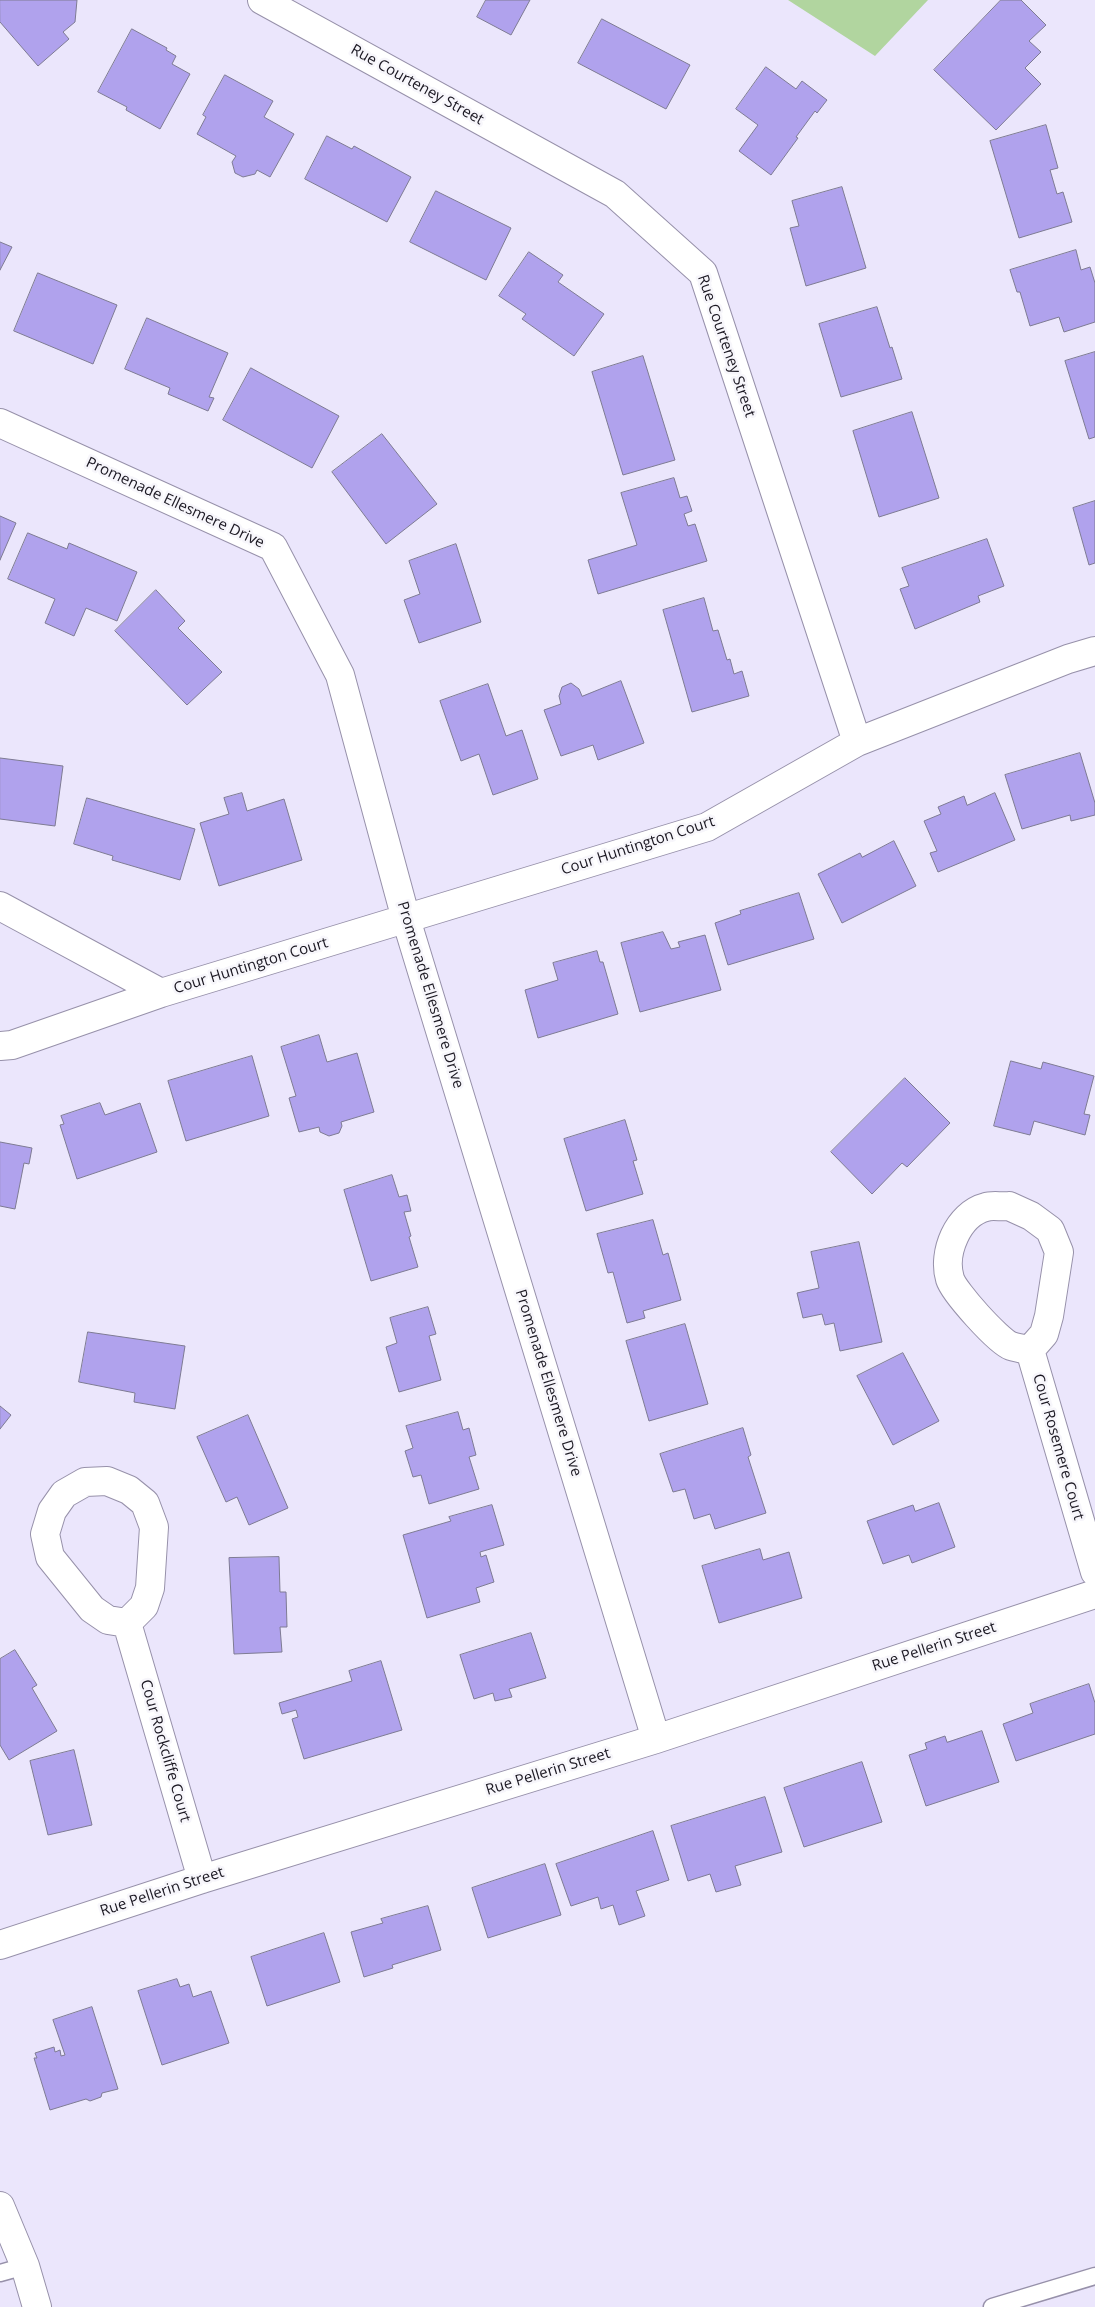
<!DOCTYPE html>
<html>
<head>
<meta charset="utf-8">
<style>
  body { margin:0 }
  canvas { display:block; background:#ebe6fc }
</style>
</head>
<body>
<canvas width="1095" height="2307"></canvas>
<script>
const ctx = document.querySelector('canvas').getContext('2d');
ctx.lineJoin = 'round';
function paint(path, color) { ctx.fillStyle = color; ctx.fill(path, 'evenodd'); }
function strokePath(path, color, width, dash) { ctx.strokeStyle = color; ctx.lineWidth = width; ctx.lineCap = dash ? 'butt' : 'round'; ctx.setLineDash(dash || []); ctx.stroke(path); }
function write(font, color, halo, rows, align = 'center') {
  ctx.font = font + ' "Open Sans",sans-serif'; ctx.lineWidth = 5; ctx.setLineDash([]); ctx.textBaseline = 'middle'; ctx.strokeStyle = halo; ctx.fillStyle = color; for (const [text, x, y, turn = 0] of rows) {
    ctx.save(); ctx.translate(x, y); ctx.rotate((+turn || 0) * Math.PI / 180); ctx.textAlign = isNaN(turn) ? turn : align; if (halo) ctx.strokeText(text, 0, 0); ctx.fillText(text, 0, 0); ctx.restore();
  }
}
paint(new Path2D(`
  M788,0h140l-53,56z`), '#b1d59f');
const building = new Path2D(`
  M0,0h77l-2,22 -12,10 6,7 -31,27 -38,-44z
  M486,0h44l-19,35 -34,-18z
  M1001,0h20l25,25 -17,16 12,11 -16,16 16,16 -45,46 -62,-60z
  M602,19l88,46 -24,44 -88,-46z
  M132,29l35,19 -1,2 10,6 -4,8 18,10 -30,55 -34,-19 1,-3 -29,-15z
  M766,67l30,22 6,-8 25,19 -10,13 -2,-2 -19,26 2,1 -27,37 -32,-24 19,-26 -22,-16z
  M225,75l48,26 -9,16 30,17 -24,43 -13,-7 -2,4 -12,3 -8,-4 -3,-11 4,-6 -39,-22 9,-17 -3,-2z
  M1046,125l12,43 -8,2 7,24 6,-2 9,30 -53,16 -29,-97z
  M327,136l25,13 2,-3 57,31 -24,45 -82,-43z
  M842,187l24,81 -60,18 -16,-58 9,-2 -7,-25z
  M436,191l75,37 -25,52 -76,-38z
  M0,242l12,5 -12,23z
  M1076,250l5,20 9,-3 5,16v39l-31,10 -5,-15 -29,9 -10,-34h-3l-7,-22z
  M529,252l34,23 -5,7 46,32 -30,42 -52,-37 4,-5 -27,-18z
  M38,273l79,32 -24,59 -79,-33z
  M877,307l13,41 2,-1 10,32 -61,18 -22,-73z
  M147,318l81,35 -19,44 5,1 -6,13 -40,-17 2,-6 -45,-19z
  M1095,352v85l-6,2 -24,-78z
  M643,356l32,104 -52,15 -31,-103z
  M251,368l88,48 -27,52 -89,-48z
  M912,412l27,86 -60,19 -26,-86z
  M382,434l55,70 -51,40 -54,-72z
  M674,478l6,20 7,-2 5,15 -8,3 4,12 7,-2 12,37 -109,33 -10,-34 49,-15 -16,-52z
  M1095,501v62l-6,2 -16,-57z
  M0,516l16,7 -16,37z
  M28,533l39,16 2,-6 68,29 -20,49 -31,-13 -12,28 -29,-13 10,-24 -47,-20z
  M987,539l17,47 -26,10 2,6 -65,27 -15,-40 9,-3 -7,-18z
  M456,544l25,78 -62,21 -15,-43 16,-6 -11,-33z
  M156,590l29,31 -7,7 44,44 -35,33 -72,-74z
  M704,598l9,33 5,-1 9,30 3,-1 4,15 8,-3 7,25 -57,16 -29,-102z
  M621,681l23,62 -46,17 -5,-15 -32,11 -17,-46 17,-6 -2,-8 3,-9 9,-4 8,6 3,7z
  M488,684l18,52 16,-6 16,49 -45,16 -14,-41 -18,7 -21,-60z
  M1080,753l15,50v12l-24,6 -1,-6 -48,14 -17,-54z
  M0,758l63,8 -8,60 -55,-7z
  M242,793l5,18 37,-12 18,61 -83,26 -19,-63 29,-9 -5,-16z
  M995,793l20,47 -77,32 -8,-19 7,-2 -13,-30 17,-7 -3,-7 26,-11 3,9z
  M87,798l108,31 -15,51 -68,-20 1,-4 -39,-12z
  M894,841l22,45 -74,37 -24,-49 42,-21 2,4z
  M799,893l15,46 -86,26 -13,-42 26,-9 -1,-3z
  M663,932l8,17 9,-2 -2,-5 27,-7 16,55 -81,22 -19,-69z
  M597,951l3,11h3l15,52 -80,24 -13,-48 33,-10 -5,-17z
  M319,1035l8,27 30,-9 17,59 -33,10 1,4 -3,7 -10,3 -9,-4 -1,-5 -20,5 -10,-34 7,-2 -15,-49z
  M252,1056l17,60 -83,25 -18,-60z
  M1011,1061l30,8 2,-7 51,14 -10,38 6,1 -5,20 -51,-14 -4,14 -36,-9z
  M905,1078l45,45 -43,44 -5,-4 -30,31 -41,-42z
  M100,1103l5,12 35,-12 17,49 -80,27 -17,-54 4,-1 -3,-8z
  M625,1120l12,40 -4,1 10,33 -57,17 -22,-72z
  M0,1142l32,6 -3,16 -5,-1 -9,46 -15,-3z
  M392,1175l7,22 8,-2 4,16 -7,1 7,24 -2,1 9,30 -47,14 -27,-91z
  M653,1220l10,35 5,-2 13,47 -38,11 2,7 -18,5 -14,-51 -5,1 -11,-39z
  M859,1242l23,100 -42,9 -6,-28 -9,2 -3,-11 -19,4 -6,-25 22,-5 -8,-36z
  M428,1307l8,27 -7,2 12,44 -42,12 -13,-45 11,-4 -7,-25z
  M685,1324l23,80 -59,17 -23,-80z
  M88,1332l97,14 -10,63 -41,-7 1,-9 -56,-11z
  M903,1353l36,68 -46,24 -36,-69z
  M0,1406l11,9 -11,14z
  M458,1412l5,18 6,-2 7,27 -7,2 10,32 -50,15 -8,-29 -8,2 -8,-26 8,-3 -7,-22z
  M248,1415l40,93 -39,17 -12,-28 -11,5 -29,-65z
  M743,1428l8,27 -3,2 18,56 -51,16 -5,-15 -16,5 -9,-30 -12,3 -13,-38z
  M939,1503l16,44 -43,16 -3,-8 -26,9 -16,-43 46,-16 2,6z
  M492,1505l12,40 -24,7 1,5 5,-2 8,27 -18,6 4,14 -53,16 -24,-83 48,-14 -2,-4z
  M760,1549l3,11 26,-8 13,46 -83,25 -17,-57z
  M279,1557l1,35h6l1,35h-7l2,25 -48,2 -5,-96z
  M531,1633l15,45 -37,11 3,8 -17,4 -2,-8 -19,6 -14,-44z
  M15,1650l22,35 -5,3 25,43 -48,29 -9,-15v-86z
  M381,1661l21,69 -98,29 -12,-40 6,-2 -2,-7 -14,4 -3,-11 73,-22 -3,-10z
  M1089,1684l6,19v31l-79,27 -13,-37 30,-11 -3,-9z
  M982,1731l17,51 -73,24 -17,-51 18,-6 -2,-6 20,-7 2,6z
  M74,1750l18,75 -44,10 -18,-74z
  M862,1762l20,60 -78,25 -20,-59z
  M765,1797l17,55 -47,14 6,19 -25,7 -6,-18 -22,7 -17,-55z
  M653,1831l16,49 -33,11 9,25 -26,9 -6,-20 -12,4 -3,-12 -27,9 -15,-42z
  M545,1864l16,51 -73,23 -16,-50z
  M428,1906l13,44 -49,15 1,3 -29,9 -13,-45 32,-9 -2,-4z
  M324,1933l16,49 -73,24 -16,-49z
  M177,1979l3,8 9,-3 4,13 18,-6 18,52 -67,22 -24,-74z
  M92,2007l26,82 -16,4 -1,4 -11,4 -4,-2 -36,11 -16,-52h3l-2,-5 19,-6 1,5 5,-2 1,6 4,-1 -12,-35z`);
paint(building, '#b0a2ed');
strokePath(building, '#7e7b93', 1);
const service = new Path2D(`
  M0,2273l25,-7
  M992,2307l103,-31`);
const minor = new Path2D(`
  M262,0l353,194 88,79 154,469
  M0,423l273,124 67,128 66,244 250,820
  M0,906l161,87
  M0,1046l12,-1 149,-52 546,-166 150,-85 211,-83 27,-8
  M1009,1206l22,10 19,14 9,22 -10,64 -5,18 -14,16c-6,-1 -13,-2 -19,-4 -13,-5 -57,-54 -61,-67 -8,-26 8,-65 36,-72 6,-2 16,0 23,-1z
  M1030,1350l65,222
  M107,1481l22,9 16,13 9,24 -4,61 -6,18 -17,17 -19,-3 -16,-11 -42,-52 -5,-23 7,-23 12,-17 21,-12z
  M127,1623l75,256
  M0,1945l202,-66 454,-140 439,-145
  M0,2206l25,60 12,41`);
strokePath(service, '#9791aa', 19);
strokePath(minor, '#9791aa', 30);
strokePath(service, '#fff', 16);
strokePath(minor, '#fff', 28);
write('15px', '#1b1822', '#f7f6fb', [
  ["Rue Courteney Street",417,85,29],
  ["Rue Courteney Street",726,346,71],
  ["Promenade Ellesmere Drive",175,503,25],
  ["Cour Huntington Court",638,846,-18],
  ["Cour Huntington Court",251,966,-17],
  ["Promenade Ellesmere Drive",430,995,73],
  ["Promenade Ellesmere Drive",548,1383,73],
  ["Cour Rosemere Court",1058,1447,74],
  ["Rue Pellerin Street",934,1647,-18],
  ["Cour Rockcliffe Court",165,1751,74],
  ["Rue Pellerin Street",548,1772,-17],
  ["Rue Pellerin Street",162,1892,-18]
]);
</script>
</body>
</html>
